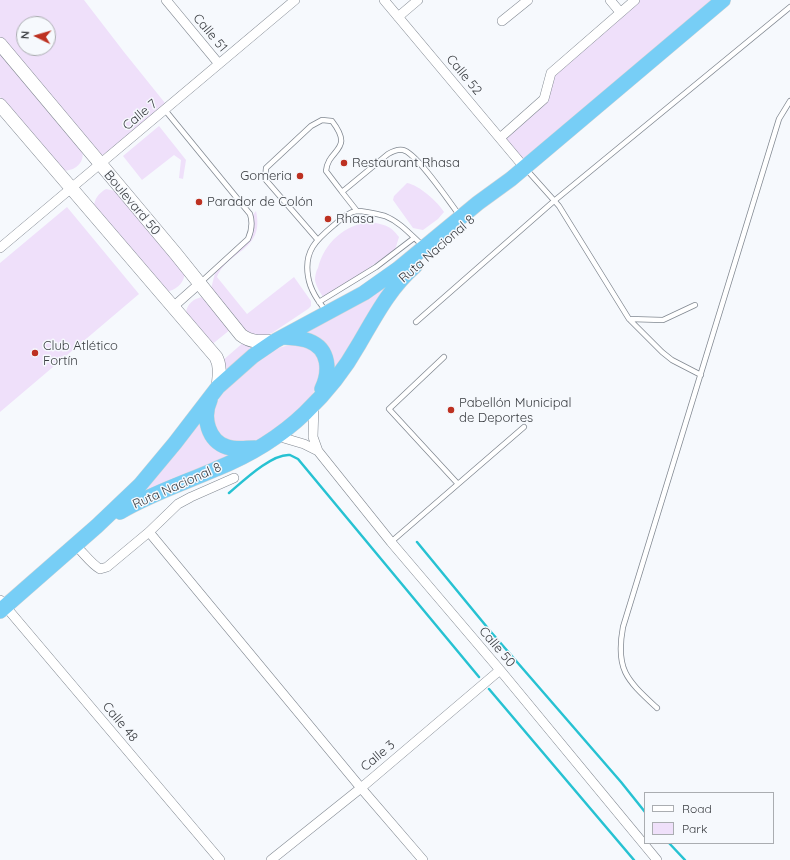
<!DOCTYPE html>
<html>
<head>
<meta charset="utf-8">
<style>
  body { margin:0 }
  #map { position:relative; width:790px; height:860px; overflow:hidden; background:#f6f9fd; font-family:Quicksand,sans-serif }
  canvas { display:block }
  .legend { position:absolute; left:644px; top:792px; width:130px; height:52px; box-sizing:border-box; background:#f6f9fd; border:1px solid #aaadb1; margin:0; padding:5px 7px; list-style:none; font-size:12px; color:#393c40 }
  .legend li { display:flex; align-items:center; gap:8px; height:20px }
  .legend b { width:20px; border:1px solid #aaadb1 }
  .north { position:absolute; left:16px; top:16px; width:40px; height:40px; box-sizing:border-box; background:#f6f9fd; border:1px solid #aaadb1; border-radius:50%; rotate:275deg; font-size:11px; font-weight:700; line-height:16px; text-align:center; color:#393c40 }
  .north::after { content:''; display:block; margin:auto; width:14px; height:18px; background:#bd3121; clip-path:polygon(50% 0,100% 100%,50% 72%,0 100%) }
</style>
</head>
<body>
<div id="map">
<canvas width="790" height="860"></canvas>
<ul class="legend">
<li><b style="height:5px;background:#fff"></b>Road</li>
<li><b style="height:11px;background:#efe0fa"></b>Park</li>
</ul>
<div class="north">N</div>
</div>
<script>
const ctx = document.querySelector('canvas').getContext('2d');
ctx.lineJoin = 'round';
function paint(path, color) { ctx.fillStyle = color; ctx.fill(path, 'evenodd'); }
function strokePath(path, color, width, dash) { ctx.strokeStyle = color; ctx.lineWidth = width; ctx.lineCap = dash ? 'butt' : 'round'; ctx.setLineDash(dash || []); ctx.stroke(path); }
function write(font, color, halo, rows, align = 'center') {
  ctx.font = font + ' Quicksand,sans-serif'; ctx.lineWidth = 3; ctx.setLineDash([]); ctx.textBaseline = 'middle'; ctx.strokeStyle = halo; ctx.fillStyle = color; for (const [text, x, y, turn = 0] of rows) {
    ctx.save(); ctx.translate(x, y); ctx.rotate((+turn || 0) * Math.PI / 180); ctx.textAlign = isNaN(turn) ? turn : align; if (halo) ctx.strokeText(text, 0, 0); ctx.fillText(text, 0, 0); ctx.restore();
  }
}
paint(new Path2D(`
  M0,0h84l40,52 41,51 -57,49 -8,4 -100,-117zM24,24h24v24h-24z
  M635,0h78l-191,165 -22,-27 44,-39 7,-26z
  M0,51l82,99c4,13 -9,23 -21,20l-61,-73z
  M159,126l27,34 -3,19 -4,-1 2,-18 -7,-5 -32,25 -19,-24z
  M407,183c12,2 31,19 37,29l-6,7 -15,11 -10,-2 -20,-28 1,-4z
  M106,189l9,2 69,79c3,11 -8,21 -19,22l-71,-85c0,-8 5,-14 12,-18z
  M67,207l72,87 -139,118v-149z
  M256,211c9,40 -28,39 -39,66l30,37 47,-37 17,24v5l-3,3 -36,24 -10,3 -15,-2 -36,-45 4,-16 35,-35 2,-22z
  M371,222c14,3 19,3 28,15l-4,13 -71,49c-3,-6 -8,-12 -9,-19 0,-4 1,-9 3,-12 6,-25 27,-44 53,-46z
  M388,286l-53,84c-2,-11 -7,-28 -18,-34 -5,-2 -11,-4 -16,-5z
  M202,297l29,32 -21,17 -24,-33c1,-9 7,-14 16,-16z
  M244,342l10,4 -31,30 -1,-15z
  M294,344l19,5 9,18c-2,6 -3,13 -6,20 -6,16 -22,27 -35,37 -8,7 -17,17 -27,19 -21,4 -44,-8 -41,-31 2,-19 49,-57 66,-64 5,-2 10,-3 15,-4z
  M199,423c4,17 16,29 33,33l-61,23 -26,13 -3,-4z`), '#efe0fa');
strokePath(new Path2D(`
  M229,493c13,-11 43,-40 61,-38 2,1 6,3 8,4l181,218
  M417,542l74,90 130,150 24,30
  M489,689l145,171
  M669,843l16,17`), '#27c2d2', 2.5);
const service = new Path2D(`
  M165,110l85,104c3,9 2,16 -2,25l-47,43
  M526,169l33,37 70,113 34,1 32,-15
  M357,211l-15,-19 46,-38c5,-3 10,-5 15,-4 14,3 47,53 57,66
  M317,239l-52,-60 1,-11 45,-42 11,-6 10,1c23,30 -4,27 -6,50l16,21
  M319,302l57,-35 38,-29
  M326,311c-8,-10 -16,-21 -18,-35 -4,-25 8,-36 26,-51 7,-6 14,-13 23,-14 8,0 20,3 28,5 15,6 26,19 38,30
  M629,319l33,33 10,8 29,15
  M416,322l138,-121 236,-194
  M458,484l66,-57
  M391,542l67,-58 -69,-75 55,-52
  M657,708c-30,-28 -42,-38 -34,-81l156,-508 11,-18`);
const minor = new Path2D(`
  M166,0l53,64
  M384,0l140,167
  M610,0l10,12
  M398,17l20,-17
  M502,21l26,-21
  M500,138l44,-39 7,-26 84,-73
  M0,248l295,-248
  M173,307l27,-24
  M314,405l-1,32 5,14 73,91 109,128 157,190
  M277,436l27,8 14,7
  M149,532l212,256 62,72
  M75,545c9,8 15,18 25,24l7,-2 42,-35 29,-28 13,-7 43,-19
  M0,600l220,260
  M271,860l90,-72 139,-118`);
const secondary = new Path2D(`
  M0,44l176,210 65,81c10,8 22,7 34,6
  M0,105l216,252c5,9 3,20 2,30`);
const trunk = new Path2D(`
  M284,337c8,1 17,1 25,4 21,8 21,31 13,48
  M210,400c-8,17 -2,41 17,47 9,3 19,1 28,1
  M120,512c30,-18 64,-29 96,-43 32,-13 64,-32 89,-56 21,-20 40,-44 54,-69 17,-29 30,-55 56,-78
  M0,611l97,-85 43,-41 35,-42 43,-56 35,-31 22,-15 89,-48 34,-24 80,-66 33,-24 212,-179`);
strokePath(service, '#818891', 6);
strokePath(minor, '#818891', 10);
strokePath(secondary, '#818891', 14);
strokePath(trunk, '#d3d4d5', 16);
strokePath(service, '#fff', 4.5);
strokePath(minor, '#fff', 9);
strokePath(secondary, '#fff', 13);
strokePath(trunk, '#77cef6', 15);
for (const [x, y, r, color] of [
  [344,163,4,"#bd3121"],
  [300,176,4,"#bd3121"],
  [199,202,4,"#bd3121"],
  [328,219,4,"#bd3121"],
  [35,353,4,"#bd3121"],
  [451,410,4,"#bd3121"]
]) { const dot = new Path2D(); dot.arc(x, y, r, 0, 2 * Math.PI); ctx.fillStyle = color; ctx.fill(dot); strokePath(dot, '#f6f9fd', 1.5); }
write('13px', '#393c40', '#f6f9fd', [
  ["Calle 51",210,33,50],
  ["Calle 52",464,75,50],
  ["Calle 7",140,115,-40],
  ["Boulevard 50",132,203,50],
  ["Ruta Nacional 8",437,249,-41],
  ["Ruta Nacional 8",177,486,-24],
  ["Calle 50",497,647,50],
  ["Calle 48",120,722,50],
  ["Calle 3",378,756,-40]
]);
write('13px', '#393c40', '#f6f9fd', [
  ["Restaurant Rhasa",352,163],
  ["Gomeria",292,176,"right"],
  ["Parador de Colón",207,202],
  ["Rhasa",336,219],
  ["Club Atlético",43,346],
  ["Fortín",43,361],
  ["Pabellón Municipal",459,403],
  ["de Deportes",459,418]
], 'left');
</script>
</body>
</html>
